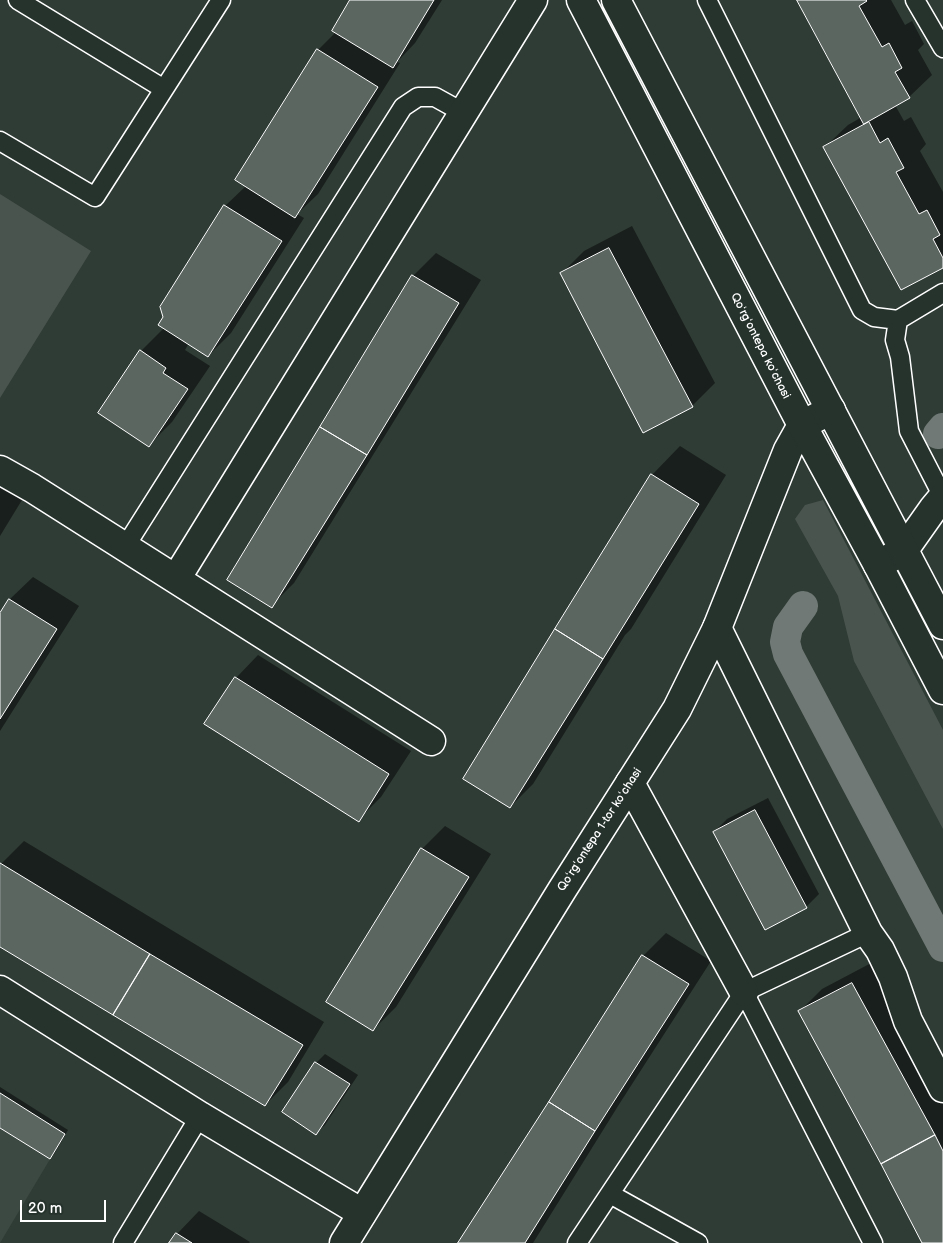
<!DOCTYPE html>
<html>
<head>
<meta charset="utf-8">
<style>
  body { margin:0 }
  #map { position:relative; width:943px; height:1243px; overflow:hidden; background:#2f3b35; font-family:"Balsamiq Sans",sans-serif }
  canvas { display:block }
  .scale { position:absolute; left:20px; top:1200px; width:86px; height:22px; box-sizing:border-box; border:2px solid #fff; border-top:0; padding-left:6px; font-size:15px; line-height:18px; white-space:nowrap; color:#fff; -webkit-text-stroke:4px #26332d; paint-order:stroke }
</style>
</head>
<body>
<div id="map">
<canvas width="943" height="1243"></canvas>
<div class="scale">20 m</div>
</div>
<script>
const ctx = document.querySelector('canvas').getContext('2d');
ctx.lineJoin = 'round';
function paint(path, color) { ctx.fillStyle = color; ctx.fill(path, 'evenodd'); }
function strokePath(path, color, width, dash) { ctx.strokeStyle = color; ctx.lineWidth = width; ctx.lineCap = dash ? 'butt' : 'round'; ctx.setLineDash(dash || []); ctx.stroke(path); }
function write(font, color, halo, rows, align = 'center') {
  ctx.font = font + ' "Balsamiq Sans",sans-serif'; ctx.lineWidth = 4; ctx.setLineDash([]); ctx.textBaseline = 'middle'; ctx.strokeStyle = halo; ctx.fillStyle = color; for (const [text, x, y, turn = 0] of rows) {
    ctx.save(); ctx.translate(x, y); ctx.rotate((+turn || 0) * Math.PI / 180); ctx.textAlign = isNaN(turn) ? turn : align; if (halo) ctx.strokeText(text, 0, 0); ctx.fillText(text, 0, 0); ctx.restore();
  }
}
paint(new Path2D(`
  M0,1092l65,42 -65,109z`), '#3c4842');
paint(new Path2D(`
  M0,194l91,57 -91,147z
  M823,500l120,230v99l-89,-168 -16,-65 -43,-77 10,-14z`), '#4a544f');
paint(new Path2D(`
  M352,0h90l-27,43 -18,19 3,1 -82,131 -21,20 7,4 -73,115 -23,23 -19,-13 -4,7 25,16 -38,56 -23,23 -8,-94 23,-23 61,-122 21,-20 -9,-6 81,-130 18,-18z
  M798,0h93l14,25 7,-4 12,23 -6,6 14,25 -23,22 -14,8 9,16 7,-4 15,27 -6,7 23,41v75l-118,-120 23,-22 14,-8z
  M632,226l83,157 -23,23 -131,-132 23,-23z
  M436,253l45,27 -187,303 -23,23 142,-330z
  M680,446l46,29 -95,154 -6,6 -92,149 -23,23 46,-177 96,-155z
  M0,479l25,16 -25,41z
  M33,577l46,29 -79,125v-116l10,-16z
  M258,655l153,96 -30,46 -23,23 -122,-142z
  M768,798l51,96 -13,13 -92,-75 13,-13z
  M445,826l46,28 -95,153 -23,23 -46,-29 95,-152z
  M24,841l300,181 -36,60 -23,23 -265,-160v-80z
  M666,933l45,28 -93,145 -85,137h-73l183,-287z
  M875,961l68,126v156h-20l-123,-232 22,-22z
  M325,1054l33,21 -33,50 -9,8 -32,-21 32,-49z
  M0,1087l68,43 -14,24 -5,4 -49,-31z
  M199,1211l51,31 -1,1h-78l6,-9z`), '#0007');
strokePath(new Path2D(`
  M938,434l5,-6
  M803,606l-15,21 -3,15 3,12 155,293`), '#707975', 30);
const building = new Path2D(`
  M350,0h84l-41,68 -61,-37z
  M797,0h69l1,1 -8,5 23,41 7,-4 13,25 -7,4 15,26 -46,26z
  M317,49l61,38 -83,131 -60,-38z
  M869,122l11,21 8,-5 16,30 -8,4 23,42 8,-4 13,25 -7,4 10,19v10l-42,22 -78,-143z
  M224,205l58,36 -74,116 -50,-32 5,-8 -3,-10z
  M609,248l84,159 -50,26 -83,-160z
  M412,275l47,28 -92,152 -47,-28z
  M140,350l26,18 -3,5 25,16 -39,58 -51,-34z
  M320,427l47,28 -95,153 -45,-28z
  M651,474l48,30 -96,155 -48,-30z
  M9,599l48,30 -57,90v-106z
  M555,629l48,30 -93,149 -47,-29z
  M235,677l154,97 -30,48 -155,-98z
  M755,810l52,98 -42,22 -52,-98z
  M421,848l48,29 -96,154 -47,-29z
  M0,863l150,91 -37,61 -113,-68z
  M150,954l153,91 -38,61 -152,-91z
  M642,955l47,29 -94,147 -46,-29z
  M852,983l83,152 -54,29 -83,-153z
  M315,1062l35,22 -34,51 -34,-23z
  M0,1093l65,41 -15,25 -50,-31z
  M549,1102l46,29 -70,112h-67z
  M935,1135l8,16v92h-21l-41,-79z
  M176,1233l16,10h-23z`);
paint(building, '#5b6661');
strokePath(building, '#fff', 1);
const service = new Path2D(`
  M18,0l146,89
  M707,0l155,310 12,7 24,3
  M915,0l28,48
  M0,141l95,56 126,-197
  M943,293l-45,27 -3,20 5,17 9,74 34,66
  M125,547l278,-440 15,-10h17l29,16
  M744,992l129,251
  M610,1194l88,49
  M123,1243l77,-127
  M577,1243l167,-251 124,-59`);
const minor = new Path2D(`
  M0,470l32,18 399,253
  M878,565l26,-15 29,-41 10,-12
  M176,579l357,-579
  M717,628l151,305 12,17 13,27 15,44 35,67
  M630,783l114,209
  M0,990l200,126 162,97`);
const tertiary = new Path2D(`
  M344,1243l218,-353 115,-181 40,-81 71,-178 14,-25 29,-15`);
const secondary = new Path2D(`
  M581,0l221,425 76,140 65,125
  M616,0l327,625`);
strokePath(service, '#fff', 21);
strokePath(minor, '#fff', 31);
strokePath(tertiary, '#fff', 31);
strokePath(secondary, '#fff', 31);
strokePath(service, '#26332d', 18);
strokePath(minor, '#26332d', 28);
strokePath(tertiary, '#26332d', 28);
strokePath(secondary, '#26332d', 28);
write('12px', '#fff', '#26332d', [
  ["Qoʻrgʻontepa koʻchasi",760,346,63],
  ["Qoʻrgʻontepa 1-tor koʻchasi",600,830,-57]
]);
</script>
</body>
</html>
